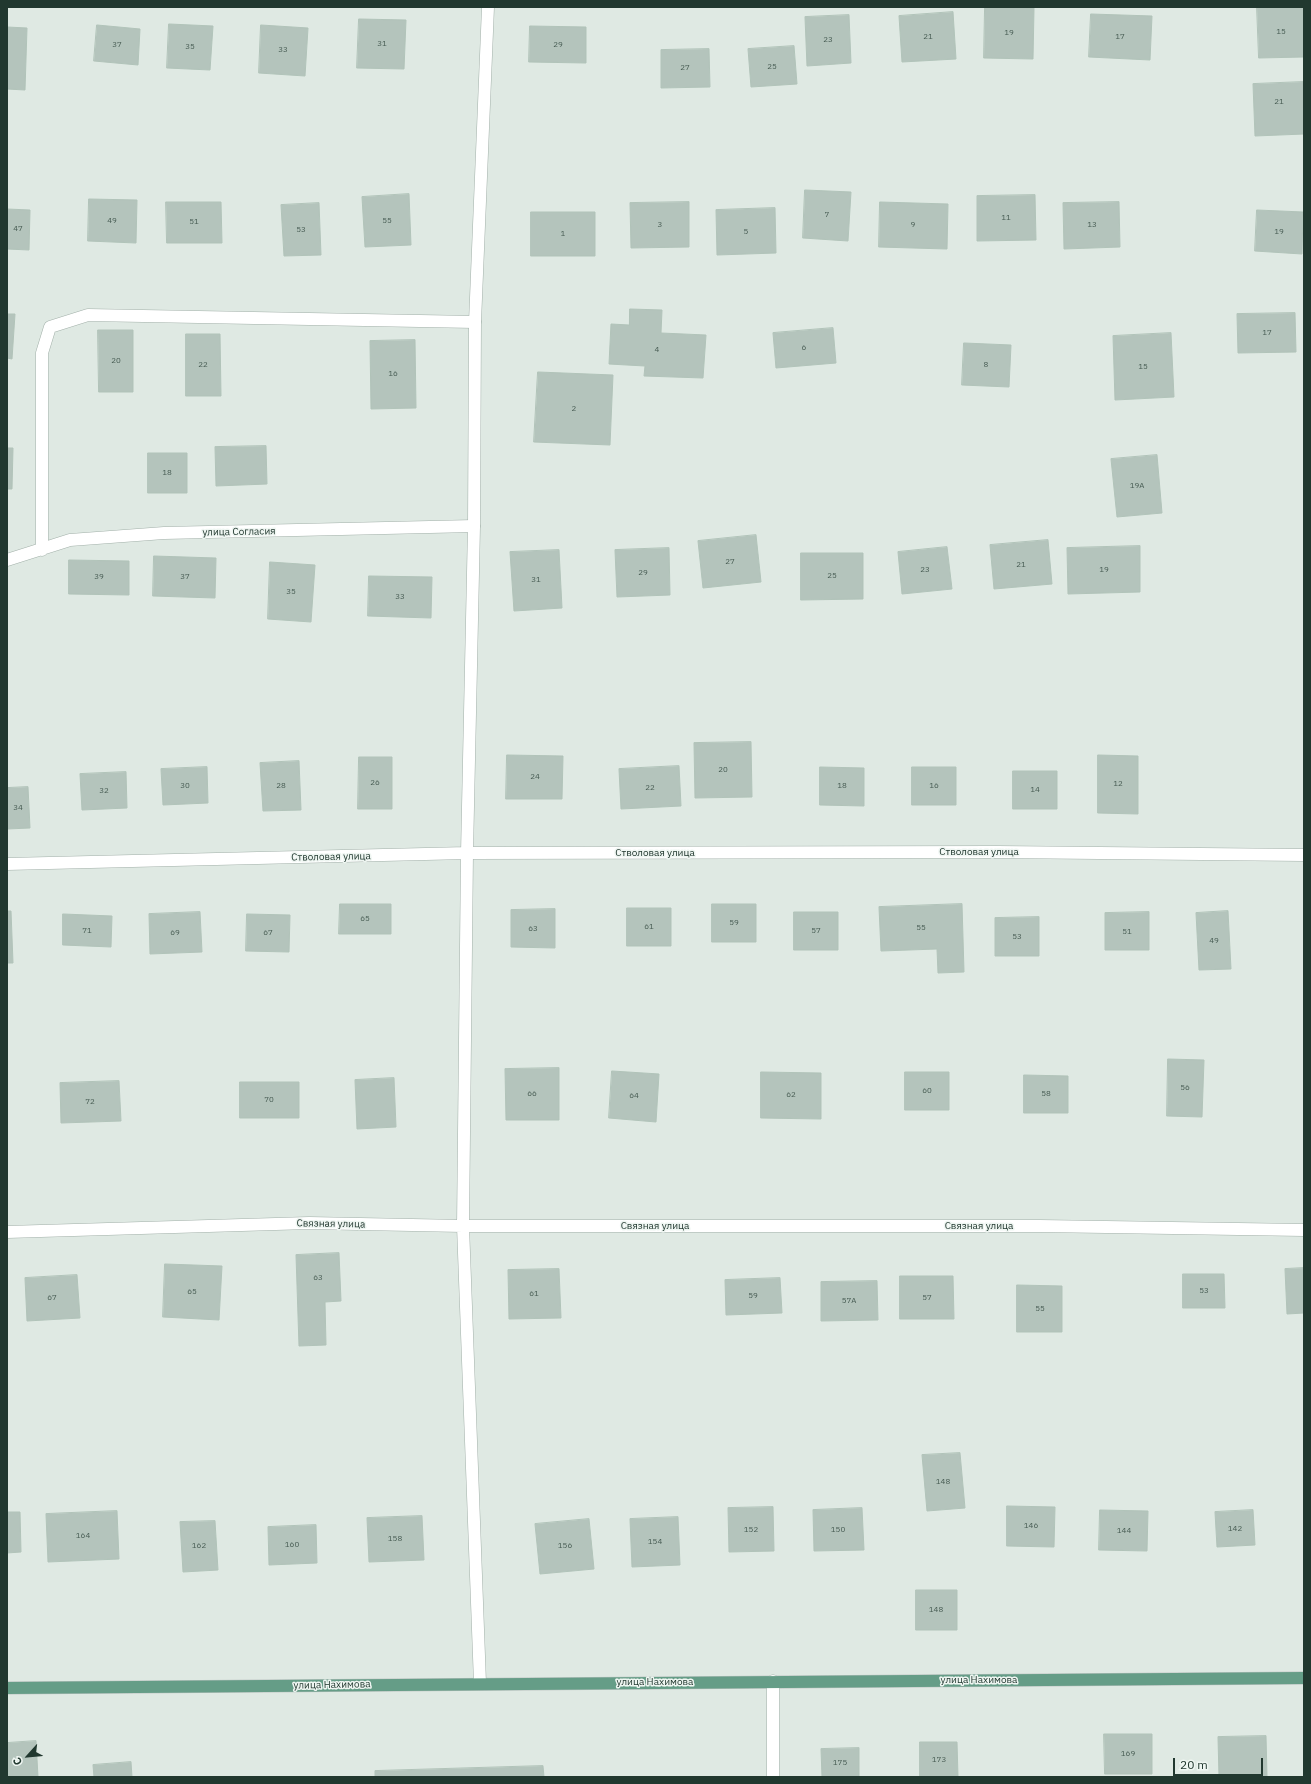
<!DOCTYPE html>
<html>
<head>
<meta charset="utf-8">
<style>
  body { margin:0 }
  #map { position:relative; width:1311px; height:1784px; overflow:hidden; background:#dfe9e3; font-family:"IBM Plex Sans",sans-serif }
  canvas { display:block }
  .frame { position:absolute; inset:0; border:8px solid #21382f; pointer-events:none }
  .north { position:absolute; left:8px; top:1736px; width:40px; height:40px; -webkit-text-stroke:3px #eff6f2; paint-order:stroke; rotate:243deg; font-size:11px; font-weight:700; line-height:16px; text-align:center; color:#21382f }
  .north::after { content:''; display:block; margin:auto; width:14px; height:18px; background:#21382f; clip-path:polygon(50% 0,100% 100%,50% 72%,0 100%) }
  .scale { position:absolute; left:1173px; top:1758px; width:90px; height:18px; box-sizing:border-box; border:2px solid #21382f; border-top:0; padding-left:5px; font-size:12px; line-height:14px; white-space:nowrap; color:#21382f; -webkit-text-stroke:3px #eff6f2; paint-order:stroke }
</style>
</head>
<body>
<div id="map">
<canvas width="1311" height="1784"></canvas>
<div class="frame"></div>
<div class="north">С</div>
<div class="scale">20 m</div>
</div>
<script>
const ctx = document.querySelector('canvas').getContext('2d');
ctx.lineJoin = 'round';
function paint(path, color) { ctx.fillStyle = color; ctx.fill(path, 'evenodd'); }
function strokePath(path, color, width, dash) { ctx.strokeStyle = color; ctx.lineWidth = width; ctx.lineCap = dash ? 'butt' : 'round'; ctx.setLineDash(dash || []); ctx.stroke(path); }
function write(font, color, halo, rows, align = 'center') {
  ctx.font = font + ' "IBM Plex Sans",sans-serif'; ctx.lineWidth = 3; ctx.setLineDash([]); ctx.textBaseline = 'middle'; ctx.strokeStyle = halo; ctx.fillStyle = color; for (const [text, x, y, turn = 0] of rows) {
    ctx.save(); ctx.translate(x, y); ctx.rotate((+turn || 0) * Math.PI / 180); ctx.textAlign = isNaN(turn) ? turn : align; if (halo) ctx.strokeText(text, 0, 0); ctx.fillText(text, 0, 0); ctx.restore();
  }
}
const building = new Path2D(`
  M985,7l49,1 -1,51 -49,-1z
  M1257,7h47v50l-45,1z
  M953,12l3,47 -54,3 -3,-46z
  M1091,14l61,2 -2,44 -61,-3z
  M849,15l2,48 -44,3 -2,-49z
  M359,19l47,1 -2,49 -47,-1z
  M169,24l44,2 -3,44 -43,-2z
  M97,25l43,4 -2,36 -44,-4z
  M261,25l47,3 -3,48 -46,-3z
  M530,26l56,1v36l-57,-1z
  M7,27l20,1 -2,62 -18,-1z
  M794,46l3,38 -46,3 -3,-38z
  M709,49l1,38 -49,1v-38z
  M1303,82l1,52 -49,2 -2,-52z
  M805,190l46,2 -3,49 -45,-3z
  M409,194l2,51 -46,2 -3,-50z
  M1035,195l1,45 -59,1v-45z
  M89,199l48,1 -1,43 -48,-2z
  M166,202h55l1,41h-55z
  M689,202v45l-58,1 -1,-45z
  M880,202l68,2 -1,45 -68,-2z
  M1119,202l1,45 -56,2 -1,-46z
  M319,203l2,52 -37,1 -3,-51z
  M775,208l1,45 -59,2 -1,-45z
  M7,209l23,1 -1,40 -22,-1z
  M1257,210l46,2 -1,42 -47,-3z
  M531,212h64v44h-64z
  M630,309l32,1 -1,23 45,2 -3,43 -59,-2 1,-10 -36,-2 2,-40 18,1z
  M1295,313l1,39 -58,1 -1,-39z
  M7,314h8l-3,45 -5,-1z
  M833,328l3,35 -60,5 -3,-35z
  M98,330h35v62h-34z
  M1171,333l3,64 -59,3 -2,-64z
  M186,334h34l1,62h-35z
  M415,340l1,68 -45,1 -1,-68z
  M964,343l47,2 -2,42 -47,-2z
  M538,372l75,3 -3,70 -76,-3z
  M266,446l1,38 -51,2 -1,-39z
  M7,448h6l-1,41h-5z
  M148,453h39v40h-39z
  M1157,455l5,58 -45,4 -6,-58z
  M756,535l5,47 -58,6 -5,-47z
  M1048,540l4,44 -58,5 -4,-44z
  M1140,546v46l-72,2 -1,-46z
  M947,547l5,42 -50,5 -4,-42z
  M669,548l1,47 -53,2 -2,-47z
  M559,550l3,58 -48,3 -4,-59z
  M801,553h62v46l-62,1z
  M154,556l62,2 -1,40 -62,-2z
  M69,560l60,1v34l-60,-1z
  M270,562l45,3 -4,57 -43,-3z
  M369,576l63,1 -1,41 -63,-2z
  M751,742l1,55 -57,1 -1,-55z
  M507,755l56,1 -1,43h-56z
  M1098,755l40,1v58l-40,-1z
  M359,757h33v52h-34z
  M299,761l2,49 -38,1 -3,-48z
  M679,766l2,40 -60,3 -2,-40z
  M207,767l1,36 -45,2 -2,-36z
  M820,767l44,1v38l-44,-1z
  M912,767h44v38h-44z
  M1013,771h44v38h-44z
  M126,772l1,36 -45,2 -2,-36z
  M28,787l2,41 -23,1v-41z
  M340,904h51v30h-52z
  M712,904h44v38h-44z
  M962,904l2,68 -26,1 -1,-24 -56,2 -2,-44z
  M627,908h44v38h-44z
  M555,909v39l-44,-1v-37z
  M7,911h4l2,52h-6z
  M1228,911l3,58 -32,1 -3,-57z
  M200,912l2,40 -52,2 -1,-40z
  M794,912h44v38h-44z
  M1149,912v38h-44v-37z
  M63,914l49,2 -1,31 -48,-2z
  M247,914l43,1 -1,37 -43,-1z
  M1039,917v39h-44v-38z
  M1168,1059l36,1 -2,57 -35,-1z
  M559,1068v52h-53l-1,-51z
  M612,1071l47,3 -3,48 -47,-4z
  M761,1072l60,1v46l-60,-1z
  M905,1072h44v38h-44z
  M1024,1075l44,1v37h-44z
  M394,1078l2,49 -39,2 -2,-49z
  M119,1081l2,40 -60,2 -1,-40z
  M240,1082h59v36h-59z
  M339,1253l2,48 -16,1 1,43 -27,1 -3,-91z
  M165,1264l57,2 -3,54 -56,-3z
  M1304,1268v45l-17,1 -2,-45z
  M559,1269l2,49 -52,1 -1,-49z
  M1183,1274h41l1,34h-42z
  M77,1275l3,43 -53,3 -2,-43z
  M900,1276h53l1,43h-54z
  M780,1278l2,35 -56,2 -1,-35z
  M877,1281l1,39 -57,1v-39z
  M1017,1285l45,1v46h-45z
  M960,1453l5,55 -38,3 -5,-56z
  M1007,1506l48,1 -1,40 -47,-1z
  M773,1507l1,44 -45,1 -1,-44z
  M862,1508l2,42 -50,1 -1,-41z
  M1100,1510l48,1 -1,40 -48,-1z
  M1253,1510l2,35 -38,2 -2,-35z
  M117,1511l2,48 -71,3 -2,-48z
  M7,1512h13l1,40 -14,1z
  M422,1516l2,44 -55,2 -2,-44z
  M678,1517l2,48 -48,2 -2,-48z
  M589,1519l5,50 -54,5 -5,-50z
  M215,1521l3,49 -35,2 -3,-50z
  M316,1525l1,38 -48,2 -1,-38z
  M916,1590h41v40h-41z
  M1104,1734h48v40h-47z
  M1266,1736l1,41h-48l-1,-40z
  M36,1741l2,36h-31v-34z
  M920,1742h37l1,35h-38z
  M859,1748v29h-37l-1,-28z
  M131,1762l1,15h-38l-1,-12z
  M543,1766l1,11h-169v-6z`);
paint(building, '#b4c4bc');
strokePath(building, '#b1c3b9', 1);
const service = new Path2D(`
  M42,550v-197l8,-26 38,-12 387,7
  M7,560l63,-20 94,-7 310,-7`);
const minor = new Path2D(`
  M7,864l460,-11 530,-1 307,3
  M7,1232l302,-9 154,3h577l264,4
  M480,1683l-17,-457 4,-373 7,-327 1,-204 13,-315
  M773,1777v-96`);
const primary = new Path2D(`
  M7,1688l1297,-10`);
strokePath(service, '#a2b0a9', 13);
strokePath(minor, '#a2b0a9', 13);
strokePath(primary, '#bcc3c1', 13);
strokePath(service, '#fff', 12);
strokePath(minor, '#fff', 12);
strokePath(primary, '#659d87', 12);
write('8px', '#465b52', null, [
  ["15",1281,32],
  ["19",1009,33],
  ["21",928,37],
  ["17",1120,37],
  ["23",828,40],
  ["31",382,44],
  ["37",117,45],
  ["29",558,45],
  ["35",190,47],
  ["33",283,50],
  ["25",772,67],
  ["27",685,68],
  ["21",1279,102],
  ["7",827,215],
  ["11",1006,218],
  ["49",112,221],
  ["55",387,221],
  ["51",194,222],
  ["3",660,225],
  ["9",913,225],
  ["13",1092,225],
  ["47",18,229],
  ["53",301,230],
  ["5",746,232],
  ["19",1279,232],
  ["1",563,234],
  ["17",1267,333],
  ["6",804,348],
  ["4",657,350],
  ["20",116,361],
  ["22",203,365],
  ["8",986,365],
  ["15",1143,367],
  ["16",393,374],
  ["2",574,409],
  ["18",167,473],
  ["19А",1137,486],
  ["27",730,562],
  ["21",1021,565],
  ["23",925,570],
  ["19",1104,570],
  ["29",643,573],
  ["25",832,576],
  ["39",99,577],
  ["37",185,577],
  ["31",536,580],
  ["35",291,592],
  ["33",400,597],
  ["20",723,770],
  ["24",535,777],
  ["26",375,783],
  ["12",1118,784],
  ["30",185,786],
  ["28",281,786],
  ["18",842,786],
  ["16",934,786],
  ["22",650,788],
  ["14",1035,790],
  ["32",104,791],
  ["34",18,808],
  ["65",365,919],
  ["59",734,923],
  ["61",649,927],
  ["55",921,928],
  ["63",533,929],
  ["71",87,931],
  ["57",816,931],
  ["51",1127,932],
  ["69",175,933],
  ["67",268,933],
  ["53",1017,937],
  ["49",1214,941],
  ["56",1185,1088],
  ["60",927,1091],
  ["66",532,1094],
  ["58",1046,1094],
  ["62",791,1095],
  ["64",634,1096],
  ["70",269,1100],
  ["72",90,1102],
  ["63",318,1278],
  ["53",1204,1291],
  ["65",192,1292],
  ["61",534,1294],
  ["59",753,1296],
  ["67",52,1298],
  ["57",927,1298],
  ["57А",849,1301],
  ["55",1040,1309],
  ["148",943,1482],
  ["146",1031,1526],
  ["142",1235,1529],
  ["152",751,1530],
  ["150",838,1530],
  ["144",1124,1531],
  ["164",83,1536],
  ["158",395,1539],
  ["154",655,1542],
  ["160",292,1545],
  ["162",199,1546],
  ["156",565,1546],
  ["148",936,1610],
  ["169",1128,1754],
  ["173",939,1760],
  ["175",840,1763]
]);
write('10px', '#21382f', '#eff6f2', [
  ["улица Согласия",239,532,-1],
  ["Стволовая улица",979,852],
  ["Стволовая улица",655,853],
  ["Стволовая улица",331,857,-1],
  ["Связная улица",331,1224,1],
  ["Связная улица",655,1226],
  ["Связная улица",979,1226],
  ["улица Нахимова",979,1680],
  ["улица Нахимова",655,1682],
  ["улица Нахимова",332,1685,-1]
]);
</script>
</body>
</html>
